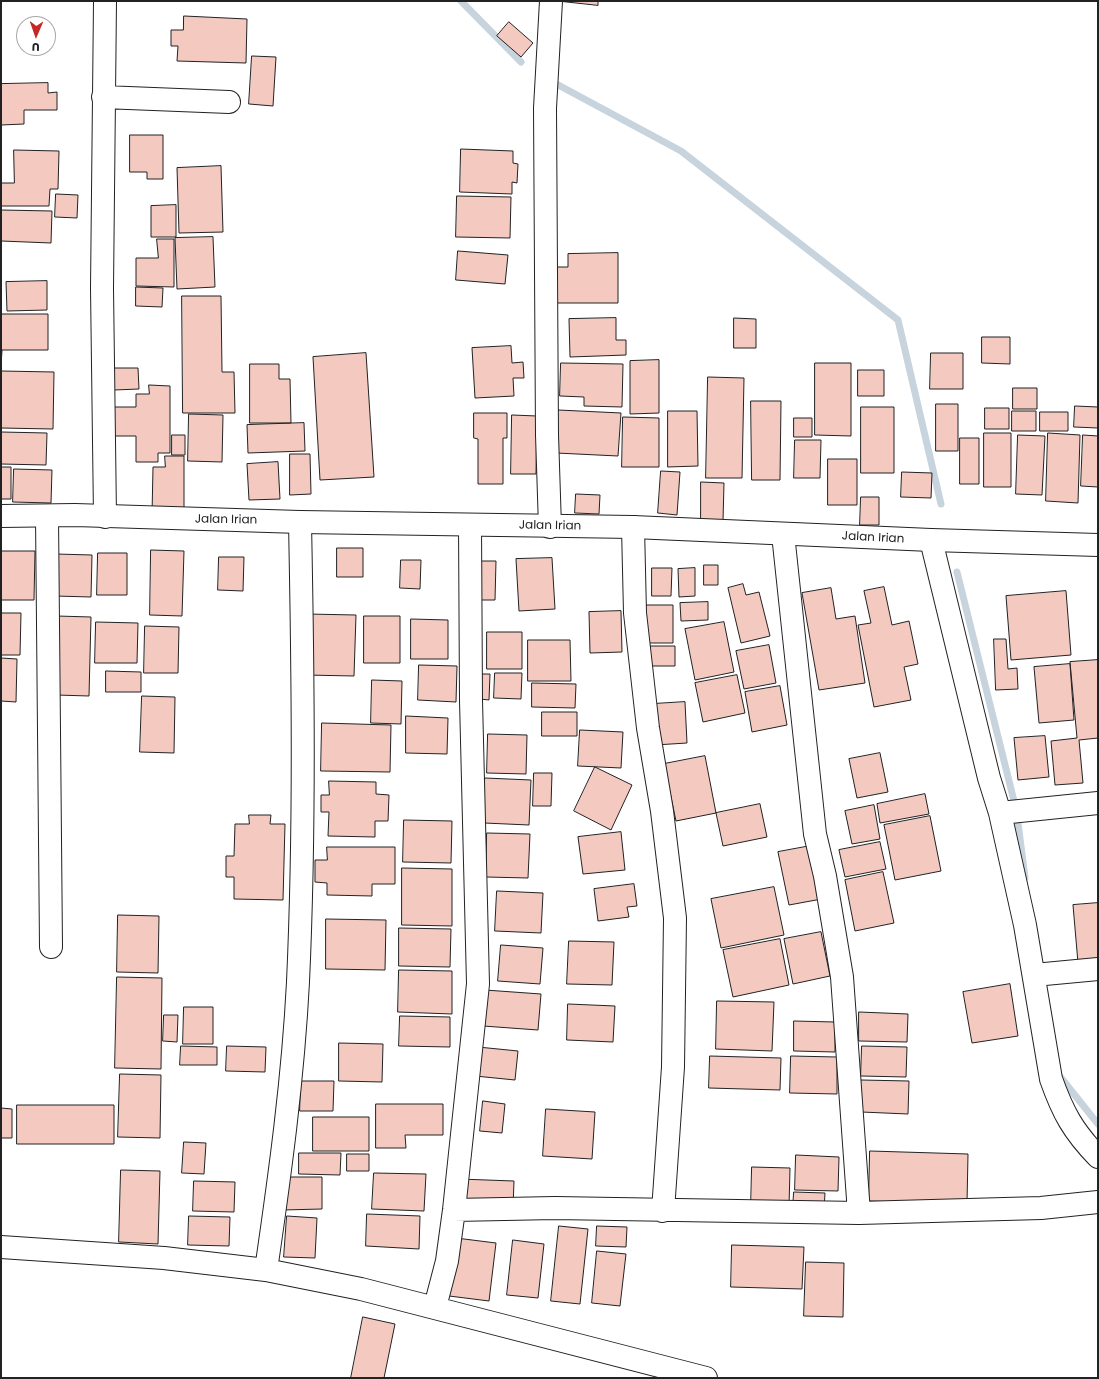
<!DOCTYPE html>
<html>
<head>
<meta charset="utf-8">
<style>
  body { margin:0 }
  #map { position:relative; width:1099px; height:1379px; overflow:hidden; background:#fff; font-family:Poppins,sans-serif }
  canvas { display:block }
  .frame { position:absolute; inset:0; border:2px solid #222; pointer-events:none }
  .north { position:absolute; left:16px; top:16px; width:40px; height:40px; box-sizing:border-box; background:#fff; border:1px solid #a7a7a7; border-radius:50%; rotate:182deg; font-size:11px; font-weight:700; line-height:16px; text-align:center; color:#222 }
  .north::after { content:''; display:block; margin:auto; width:14px; height:18px; background:#c62828; clip-path:polygon(50% 0,100% 100%,50% 72%,0 100%) }
</style>
</head>
<body>
<div id="map">
<canvas width="1099" height="1379"></canvas>
<div class="frame"></div>
<div class="north">U</div>
</div>
<script>
const ctx = document.querySelector('canvas').getContext('2d');
ctx.lineJoin = 'round';
function strokePath(path, color, width, dash) { ctx.strokeStyle = color; ctx.lineWidth = width; ctx.lineCap = dash ? 'butt' : 'round'; ctx.setLineDash(dash || []); ctx.stroke(path); }
function paint(path, color) { ctx.fillStyle = color; ctx.fill(path, 'evenodd'); }
function write(font, color, halo, rows, align = 'center') {
  ctx.font = font + ' Poppins,sans-serif'; ctx.lineWidth = 3; ctx.setLineDash([]); ctx.textBaseline = 'middle'; ctx.strokeStyle = halo; ctx.fillStyle = color; for (const [text, x, y, turn = 0] of rows) {
    ctx.save(); ctx.translate(x, y); ctx.rotate((+turn || 0) * Math.PI / 180); ctx.textAlign = isNaN(turn) ? turn : align; if (halo) ctx.strokeText(text, 0, 0); ctx.fillText(text, 0, 0); ctx.restore();
  }
}
strokePath(new Path2D(`
  M461,1l60,61
  M549,80l132,71 217,169 43,184
  M957,572l58,233
  M1018,823l7,55
  M1058,1074l40,50`), '#c7d3dd', 7);
const building = new Path2D(`
  M558,1h40v4z
  M184,16l63,3 -1,44 -69,-2 1,-15h-7v-16h12z
  M509,22l24,21 -12,14 -24,-21z
  M252,56l24,1 -3,49 -24,-2z
  M48,83v10l9,-1v18h-33v14l-23,1v-41z
  M130,135h33v44h-16v-7h-17z
  M461,149l52,2v12l5,1 -1,19 -5,-1v12l-52,-2z
  M14,150l45,1 -1,38h-8l-1,17h-48v-23h13z
  M221,166l2,66 -44,1 -2,-65z
  M56,194l22,1 -1,23 -22,-1z
  M457,196l54,1 -1,41 -54,-1z
  M176,205v32h-25v-31z
  M1,210l51,1 -1,32 -50,-2z
  M213,237l2,50 -38,2 -2,-51z
  M157,239h17v48l-38,-1v-28h22z
  M458,251l50,4 -3,29 -49,-4z
  M618,253v50h-64l1,-36h13v-13z
  M47,281v29l-40,1 -1,-29z
  M136,287l27,1 -1,19 -26,-1z
  M182,296h39l1,76h12l1,41h-52z
  M1,314h47v36h-46l-1,16z
  M616,318v22h10v15l-56,2 -1,-38z
  M734,318l22,1v29h-22z
  M982,337h28v27l-28,-1z
  M511,346l1,17 11,-1 1,16h-11l1,18 -39,2 -3,-50z
  M366,353l8,124 -54,3 -7,-123z
  M931,353h32v36h-33z
  M659,360v53l-29,1v-53z
  M561,363l62,1 -1,43 -38,-1v-9l-24,-1z
  M815,363h36v73l-36,-1z
  M250,364h29v15h11l1,44h-41z
  M114,368h24l1,21 -25,1z
  M858,370h26v26h-26z
  M1,371l53,1 -1,57 -52,-1z
  M708,377l36,1 -2,100h-36z
  M149,385l21,1v67h-12v9h-22v-26h-22v-29h22v-13h13z
  M1013,388h24v21h-24z
  M751,401h30l-1,79h-28z
  M936,404h22v47h-22z
  M1075,406l23,1v21l-24,-1z
  M861,407h33v66h-33z
  M985,408h24v21h-24z
  M558,410l63,3 -3,43 -62,-3z
  M668,411h29l1,55 -30,1z
  M1012,411h24v20h-24z
  M1040,412h28v19h-28z
  M474,413h33v25h-4v46h-25v-45l-4,-1z
  M189,414l34,1 -1,47 -34,-1z
  M512,415l25,1 -1,58h-25z
  M623,417l36,1v49h-37z
  M794,418h18v19h-18z
  M304,423l1,28 -57,2 -1,-28z
  M1,432l46,1 -1,32 -45,-1z
  M984,433h27v54h-27z
  M1048,433l32,2 -2,68 -32,-2z
  M172,435h13v20h-13z
  M1018,435l27,1 -3,59 -26,-1z
  M1083,435l15,1v51l-17,-1z
  M960,438h19v46h-19z
  M795,440h26l-1,38h-26z
  M290,454h20l1,40 -21,1z
  M165,456h19v60l-32,-1 1,-48h12z
  M828,459h29v46h-29z
  M278,462l2,37 -31,1 -2,-36z
  M1,467h10v32h-10z
  M14,469l38,1 -1,33 -38,-1z
  M661,471l19,1 -3,43 -19,-2z
  M902,472l30,1 -1,25 -30,-1z
  M701,482l23,1 -1,38 -22,-1z
  M576,494l24,1 -1,19 -24,-1z
  M861,497h18v28h-19z
  M337,548h26v29h-26z
  M151,550l33,1 -2,65 -32,-1z
  M1,551h34l-1,49h-33z
  M98,553h29v42h-30z
  M56,554l36,1 -1,42 -36,-1z
  M219,557h25l-1,34 -25,-1z
  M552,558l3,51 -36,2 -3,-52z
  M401,560h20l-1,29 -20,-1z
  M474,561h22l-1,39h-21z
  M704,565h14v20h-14z
  M652,568h20l-1,28h-19z
  M695,568v28l-16,1 -1,-28z
  M743,584l3,11 13,-3 11,44 -29,7 -13,-55z
  M884,587l8,38 17,-4 9,43 -14,3 7,33 -37,7 -16,-82 13,-2 -7,-32z
  M831,588l5,31 19,-3 10,67 -46,7 -17,-97z
  M1066,591l5,64 -60,5 -5,-64z
  M708,602v18l-27,1 -1,-18z
  M643,605h30v38h-30z
  M621,611l1,41 -32,1 -1,-41z
  M1,613h20l-1,42h-19z
  M307,614l49,1 -2,61 -49,-1z
  M57,616l34,1 -2,79 -33,-1z
  M364,616h36v47h-36z
  M411,619l37,1v39h-37z
  M96,622l42,1 -1,40h-42z
  M724,622l10,50 -39,8 -10,-51z
  M145,626l34,1 -1,46h-34z
  M487,632h35v37h-35z
  M994,639h12l2,30 9,-1 1,21 -22,1z
  M528,640h42l1,41h-43z
  M769,645l7,38 -32,6 -8,-38z
  M644,646h31v20h-32z
  M1,658l16,1 -1,43 -15,-1z
  M1098,660v78l-19,2 4,43 -28,2 -4,-44 26,-3 -7,-76z
  M1070,664l4,56 -35,3 -5,-56z
  M419,665l38,1 -1,36 -38,-2z
  M106,671l35,1v20h-35z
  M495,673h27l-1,26 -27,-1z
  M480,674h10l-1,26 -9,-1z
  M737,675l8,38 -42,9 -8,-39z
  M372,680l30,1 -1,43 -30,-1z
  M532,683l44,1 -1,24 -43,-1z
  M780,686l7,39 -35,7 -7,-40z
  M142,696l33,1 -1,56 -34,-1z
  M685,702l2,41 -32,2 -2,-41z
  M542,712h35v24h-35z
  M406,716l42,2 -1,36 -41,-1z
  M322,723l69,2 -1,47 -69,-1z
  M580,730l43,2 -2,36 -43,-2z
  M488,734l39,1 -1,39 -39,-1z
  M1045,736l4,41 -31,3 -4,-42z
  M880,753l8,39 -31,6 -8,-39z
  M705,756l11,57 -40,8 -12,-57z
  M595,767l37,18 -21,45 -37,-19z
  M534,773h18l-1,33h-18z
  M485,778l46,2 -2,45 -45,-2z
  M329,781l47,1v12l13,1 -1,26h-13v16l-47,-1 1,-24h-8v-17h8z
  M925,794l4,20 -49,9 -3,-19z
  M760,804l7,33 -44,9 -7,-33z
  M874,805l6,34 -28,5 -7,-33z
  M249,815h22l-1,9h15l-2,76 -49,-1v-22h-8v-21h8l1,-32h14z
  M930,816l11,55 -46,9 -11,-55z
  M404,820l48,1 -1,42 -48,-1z
  M621,832l4,38 -42,4 -5,-37z
  M487,833l43,1 -2,44 -42,-1z
  M880,842l6,27 -41,8 -6,-27z
  M816,845l11,53 -38,7 -11,-53z
  M327,847h68v37h-23v12l-45,-1v-12l-12,-1v-22h12z
  M402,868l50,1v57l-50,-1z
  M883,872l11,51 -39,8 -10,-51z
  M634,884l3,22 -10,1 2,10 -31,4 -4,-32z
  M774,887l10,48 -63,13 -10,-49z
  M497,891l46,2 -2,40 -46,-2z
  M1098,903v59l-20,1 -5,-58z
  M118,915l41,1 -1,57 -41,-1z
  M326,919l60,1 -1,50 -59,-1z
  M399,928l52,1 -1,38 -51,-1z
  M821,932l9,44 -37,8 -9,-45z
  M780,939l9,46 -56,12 -10,-47z
  M569,941l45,1 -2,43 -45,-1z
  M501,945l42,3 -3,36 -42,-3z
  M399,970l53,1v43l-54,-2z
  M117,977l45,1 -1,91 -46,-1z
  M1010,984l8,52 -46,7 -9,-51z
  M485,990l56,4 -3,36 -55,-4z
  M717,1001l57,1 -2,49 -56,-2z
  M568,1004l47,2 -2,36 -46,-2z
  M184,1007h29v37h-30z
  M859,1012l49,2 -1,28 -48,-1z
  M164,1015h14l-1,27 -14,-1z
  M400,1016l50,1v30l-51,-1z
  M794,1021l41,1v30l-41,-1z
  M339,1043l44,1 -1,38 -43,-1z
  M181,1046l36,1v18h-37z
  M227,1046l39,1 -1,25 -39,-1z
  M862,1046l45,1 -1,30 -45,-1z
  M478,1047l40,4 -3,29 -40,-4z
  M710,1056l71,2 -1,32 -71,-2z
  M791,1056l46,1v37l-47,-1z
  M120,1074l41,1 -1,63 -42,-1z
  M861,1080l48,1 -1,33 -47,-2z
  M301,1081h33l-1,30h-33z
  M483,1101l22,3 -3,29 -22,-2z
  M376,1104h67v31h-38l1,13h-30z
  M17,1105h97v39h-97z
  M1,1108l11,1v29h-11z
  M546,1109l49,3 -3,47 -49,-3z
  M313,1117h56v34h-56z
  M184,1142l22,1 -2,31 -22,-1z
  M870,1151l98,3 -1,50 -98,-3z
  M299,1153h42l-1,22 -41,-1z
  M347,1154h22v17h-22z
  M796,1155l43,2 -1,34 -43,-1z
  M752,1167l38,1 -1,39 -38,-1z
  M121,1170l39,1 -2,73 -39,-2z
  M374,1173l52,1 -2,37 -52,-2z
  M283,1177h39v32l-39,1z
  M459,1179l55,2 -1,27 -55,-3z
  M194,1181l41,1 -1,30 -41,-1z
  M794,1192l31,1 -1,17 -31,-1z
  M367,1214l53,2 -1,33 -53,-3z
  M189,1216l41,1 -1,29 -41,-1z
  M287,1216l30,2 -2,40 -31,-1z
  M559,1226l29,3 -8,75 -29,-3z
  M597,1226l30,1 -1,20 -30,-1z
  M456,1238l40,5 -7,58 -40,-5z
  M513,1240l31,4 -6,54 -31,-3z
  M732,1245l72,2 -2,42 -71,-2z
  M597,1251l29,3 -6,52 -28,-3z
  M806,1262l38,1 -1,54 -39,-1z
  M363,1317l32,7 -11,54h-33z`);
paint(building, '#f3c9c0');
strokePath(building, '#222', 1);
const minor = new Path2D(`
  M105,1l-3,287 3,229
  M103,97l126,5
  M47,516l4,431
  M550,527l-3,-92 -2,-327 6,-107
  M633,527l2,86 13,115 14,83 13,107 -2,149 -10,144
  M783,534l32,300 10,42 17,101 17,236
  M931,540l58,238 11,35 25,112 26,154c12,34 22,52 47,78
  M1000,813l98,-10
  M1034,975l64,-6
  M454,1210l101,-2 304,5 182,-5 57,-6
  M1,1247l163,11 102,12 95,19 345,89
  M266,1270c14,-96 27,-191 32,-288 7,-154 5,-307 2,-460
  M435,1307l12,-46 7,-51 24,-226 -7,-284 -1,-175`);
const major = new Path2D(`
  M1,516l74,-1 225,7 333,5 298,13 167,5`);
strokePath(minor, '#222', 24);
strokePath(major, '#222', 24);
strokePath(minor, '#fff', 22);
strokePath(major, '#fff', 22);
write('12px', '#222', '#fff', [
  ["Jalan Irian",226,520,1],
  ["Jalan Irian",550,526,1],
  ["Jalan Irian",873,538,3]
]);
</script>
</body>
</html>
